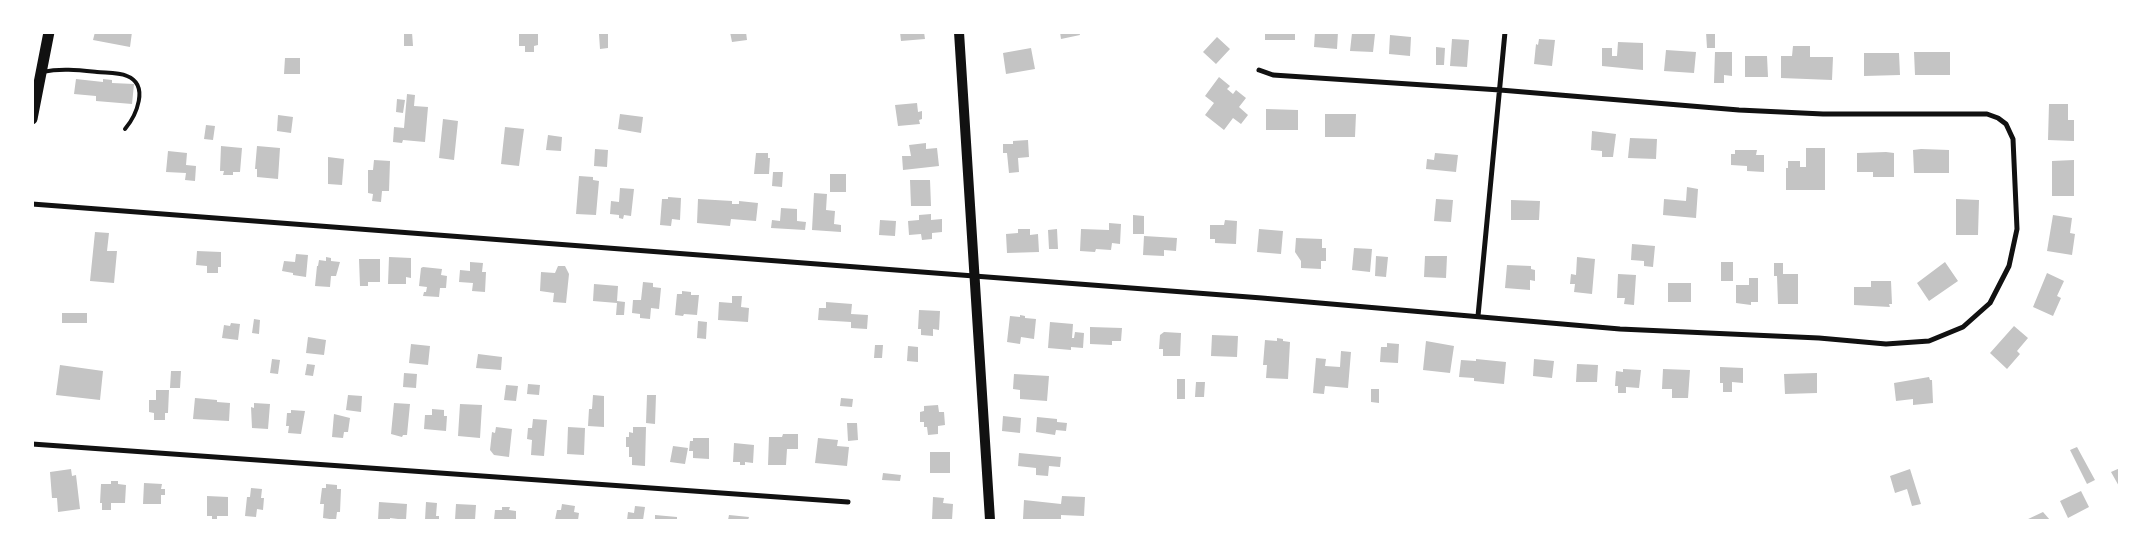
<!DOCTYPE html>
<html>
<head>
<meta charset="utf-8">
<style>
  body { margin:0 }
  #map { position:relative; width:2152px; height:553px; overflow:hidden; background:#fff; font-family:"DM Sans",sans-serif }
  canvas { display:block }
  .frame { position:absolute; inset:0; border:34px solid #fff; pointer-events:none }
</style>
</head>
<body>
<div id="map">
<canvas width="2152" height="553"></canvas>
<div class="frame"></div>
</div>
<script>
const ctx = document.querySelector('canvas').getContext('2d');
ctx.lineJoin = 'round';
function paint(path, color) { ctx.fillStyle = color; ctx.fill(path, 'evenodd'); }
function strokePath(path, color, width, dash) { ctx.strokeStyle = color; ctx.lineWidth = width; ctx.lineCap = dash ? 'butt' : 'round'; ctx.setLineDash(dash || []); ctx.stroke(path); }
paint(new Path2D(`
  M95,32h37l-2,15 -37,-7z
  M404,32h8l1,14h-9z
  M519,32h19v13l-4,1v6h-9v-6h-6z
  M730,32h16l1,8 -15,2z
  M900,32h24l1,7 -24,2z
  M1060,32h19l1,3 -19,4z
  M1265,32h30v8h-30z
  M1315,32h23l-1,17 -23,-2z
  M1706,32h9v16h-8z
  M608,33v15l-8,1 -1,-15z
  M1352,33l23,1 -2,18 -23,-1z
  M1390,35l21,2 -1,19 -21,-2z
  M1217,37l13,12 -14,15 -13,-12z
  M1452,39l17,1 -2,27 -17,-1z
  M1539,39l16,1 -3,26 -18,-2 2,-20 2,1z
  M1618,42l25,1v27l-41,-4v-18h10v8h5z
  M1793,46h17v11h23l-1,23 -51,-2v-22h11z
  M1436,47l9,1 -1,17h-8z
  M1031,48l4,21 -29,5 -3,-21z
  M1666,50l30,2 -2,21 -30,-2z
  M1715,52h17v24l-8,-1v8h-10z
  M1914,52h36v23h-35z
  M1864,53h35l1,22 -36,1z
  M1745,56h22l1,21h-23z
  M285,58h15v16h-16z
  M1219,77l11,9 -3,3 6,5 3,-4 10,8 -7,9 9,8 -7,9 -8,-6 -9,12 -19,-15 9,-12 -9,-7z
  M76,79l27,3v-3l9,1v3l22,1 -2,20 -36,-3v-5l-22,-2z
  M407,94l8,1 -1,11 14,1 -3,35 -22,-2 -1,3 -9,-1 1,-15 10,1z
  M397,99l8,1 -2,13 -7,-1z
  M917,103l1,9 4,-1v8l-3,1 1,4 -22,2 -3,-21z
  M2049,104h19v16h6v21l-26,-1z
  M1266,109l32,1v20h-32z
  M620,114l23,3 -2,16 -23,-4z
  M1325,114h31l-1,23h-30z
  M278,115l15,2 -2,16 -14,-2z
  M443,119l15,2 -4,39 -15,-2z
  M206,125l9,1 -2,14 -9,-1z
  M505,127l19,2 -5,37 -18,-2z
  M1592,131l24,3 -3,23h-11v-6l-11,-1z
  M548,135l14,2 -1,14 -15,-1z
  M1630,138l27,1 -1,20 -28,-1z
  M1028,140l1,17 -11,1 1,14 -10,1 -2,-20h-4v-9h10v-3z
  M926,143v6l11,-1 2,18 -36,4 -1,-14h9l-2,-11z
  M221,146l21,2 -2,24h-7v3h-10l1,-4h-4z
  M257,146l23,2 -2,31 -21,-2v-8h-2z
  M1806,148h19v42h-39v-22h2v-7h12v6h6z
  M595,149l13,1 -1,17 -13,-1z
  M1921,149l28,1v23h-35l-1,-23z
  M1735,150h22l-1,5h8v17l-17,-1v-5l-16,-1v-11h4z
  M168,151l19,2 -1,12 10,1 -1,15 -10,-1 1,-7 -20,-1z
  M1886,152l8,1v24h-21v-5h-16v-19z
  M756,153h12v5h2l-1,16h-15z
  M1435,153l23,2 -2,17 -30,-3 1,-10 7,1z
  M328,157l16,2 -2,26 -14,-1z
  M374,160l16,1 -1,30h-7l-1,11 -9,-1 1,-7 -5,-1v-23h5z
  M2074,160v36h-22v-35z
  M773,172h10l-1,15 -10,-1z
  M830,174h16v18h-16z
  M579,176l14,1v3l6,1 -3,34 -20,-1z
  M910,180h20l1,26h-20z
  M1687,187l11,2 -2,29 -33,-3 1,-16 22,2z
  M620,188l14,1 -3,27 -7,-1 -1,4 -4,-1v-3l-9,-1 1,-13 8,1z
  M814,193l13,1 -1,16 9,1 -1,13 7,1v7l-29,-2z
  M668,197l13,1 -1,22 -8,-1 -1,7 -11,-1 2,-26h6z
  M698,199l34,2v3h7v-3l19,2 -2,18 -25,-2 -1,7 -33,-3z
  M1436,199l17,1 -2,22 -17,-1z
  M1956,199l23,1 -1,35h-22z
  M1511,200l29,1 -1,19h-28z
  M781,208l16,1v12l9,1 -1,8 -34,-2 1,-8 8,1z
  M931,214v6l11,-1v13l-10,1v6l-10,1 -1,-6 -12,1 -1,-14 11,-1v-5z
  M1133,215l11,1v18h-11z
  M2053,215l19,3 -2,15 5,1 -3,21 -25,-4z
  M880,220l16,1 -1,15 -16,-1z
  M1225,220l12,1 -1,23 -21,-1v-4h-5v-14h14z
  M1109,223l12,1 -1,20 -8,-1 -1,7 -15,-1 -1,3 -15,-1 1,-22 28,1z
  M1018,229h12v6l8,-1 1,18 -32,1 -1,-19 12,-1z
  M1057,229l1,20h-9l-1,-19z
  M1259,229l24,2 -2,23 -24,-2z
  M95,232l14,1 -2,18h10l-3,32 -24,-2z
  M1144,236l33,2 -1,13 -12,-1v6l-21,-1z
  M1296,238l26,1v9h4v13h-5v8l-20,-1v-7l-6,-9z
  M1632,244l23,2 -2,21 -9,-1v-5l-13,-1z
  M1354,248l18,1 -2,23 -18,-2z
  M197,251l24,1v15h-3v6h-11v-7l-11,-1z
  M296,254l12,1 -2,22 -13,-2v-2l-11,-2 2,-10 11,1z
  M1376,256l12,1 -2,20 -11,-1z
  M1425,256h22l-1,22 -22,-1z
  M326,257l5,1v3l9,1 -4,14h-5l-1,11 -15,-1 2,-20h1l1,-6 7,1z
  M389,257l22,1v20l-5,-1v7h-18z
  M1577,257l18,2 -3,35 -18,-2 1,-8h-5l1,-10 5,1z
  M359,259h21v23h-12v4h-8z
  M470,262l13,1 -1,9h4l-1,20 -13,-1 1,-8 -14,-1 1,-12 10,1z
  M1721,262h12v19h-12z
  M1945,262l13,19 -29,20 -12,-18z
  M1774,263h9v11h15v30h-20l-1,-28h-3z
  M1507,265l24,1v3l4,1v11l-5,-1v10l-25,-2z
  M558,266h7l4,8 -3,29 -13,-1 1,-9 -14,-2 1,-19 14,1z
  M423,267l19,2 -1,6 6,1 -1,12h-6l-1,9 -16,-1 1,-4h2l1,-5 -8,-1 2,-18z
  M2047,273l17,8 -7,15 4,2 -8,18 -20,-9z
  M1618,274l18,1 -2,30 -10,-1 1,-6h-8z
  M1749,278h9v24h-7v3l-15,-2v-18h13z
  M1871,281h20l1,23h-3l1,3 -36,-2v-18h17z
  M643,282l10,1v4l8,1 -2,21 -8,-1 -1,11 -10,-1v-4l-8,-1 1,-13h8z
  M1668,283h23v19h-23z
  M594,284l24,2 -1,15 8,1 -1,13h-8l1,-12 -24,-2z
  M682,291l9,1v3h8l-2,20 -13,-1 -1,2 -8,-1 2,-21h5z
  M732,296h10l-1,11 8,1 -1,14 -30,-2 1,-18 13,1z
  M826,302l26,2 -1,10 17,1 -1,14 -16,-1v-6l-33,-2 1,-12h7z
  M919,310l21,1 -1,19 -6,-1v7l-12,-1v-6h-3z
  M62,313h25v10h-25z
  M1020,315l5,1v2l11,1 -2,20 -13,-2 -1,7 -13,-2 3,-26 10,1z
  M254,319l6,1 -1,14 -7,-1z
  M698,321l9,1 -1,17 -9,-1z
  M1050,322l23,2 -1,14h2l1,-6 9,1 -1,15 -12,-1v3l-23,-2z
  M231,323l9,1 -2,16 -16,-2 2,-13 6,1z
  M2014,326l14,12 -11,13 3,3 -13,15 -17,-16z
  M1090,327l32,1 -1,13h-9v4l-22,-1z
  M1164,332l17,1 -1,23h-17v-7h-4l1,-14z
  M1212,335l26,1 -1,21 -26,-1z
  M308,337l18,3 -2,15 -18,-2z
  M1277,338l6,1v2l7,1 -2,37 -22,-1 1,-13h-4l2,-25 12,1z
  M1426,341l28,5 -4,27 -27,-3z
  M1387,343l12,1 -1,19 -18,-1 1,-15h6z
  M411,344l19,2 -2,19 -19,-2z
  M875,345h8l-1,13h-8z
  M908,346l10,1v15l-11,-1z
  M1341,351l10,1 -3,36 -23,-2 -1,8 -11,-1 3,-35 10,1 -1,7 15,1z
  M478,354l24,3 -1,13 -25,-2z
  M272,359l8,1 -2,14 -8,-1z
  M1476,359l30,3 -2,22 -30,-3v-3l-15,-1 2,-17 15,1z
  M1534,359l20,2 -2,17 -19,-2z
  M307,364l8,1 -2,11 -8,-1z
  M1577,364l21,1 -1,17h-21z
  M60,365l43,6 -3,29 -44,-5z
  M1720,367l23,1v15l-11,-1v10h-9v-9h-3z
  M1623,369l18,1 -2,18 -13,-1v6h-8v-7h-3l1,-15 7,1z
  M1663,369l27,1 -2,28h-16v-9h-10z
  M171,371h10l-1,17h-10z
  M404,373l13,1 -1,14 -13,-1z
  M1817,373v20l-32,1 -1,-20z
  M1014,374l35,2 -2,25 -27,-2v-9l-7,-1z
  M1929,377l1,3h2l1,23 -20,2v-6l-17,2 -2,-18z
  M1177,379h8v20h-8z
  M1196,382h9l-1,15h-9z
  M528,384l12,1 -1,10 -12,-1z
  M506,385l12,1 -2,15 -12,-1z
  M1371,389h8v14l-8,-1z
  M156,390h13l-1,23h-3v7h-11v-7l-5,-1v-12h7z
  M348,395l14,1 -1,16 -15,-2z
  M593,395l11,1v31l-16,-1 1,-17h3z
  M647,395h9l-1,29 -9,-1z
  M195,398l22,2v2l13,1 -1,18 -36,-2z
  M841,398l12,1 -1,8 -12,-1z
  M254,403l16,1 -2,25 -16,-1 -1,-21 3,1z
  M394,403l16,1 -3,31h-4l-1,2 -11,-3z
  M460,404l22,1 -2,33 -22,-2z
  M938,405l1,7h5l1,13 -7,1v8l-10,1 -1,-8h-3v-5h-4v-10l4,-1v-5z
  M432,409l12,1v6h3l-1,15 -22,-2 1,-14h7z
  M291,410l14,1 -4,23 -13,-1 1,-7h-3l1,-13h4z
  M334,414l16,4 -2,14h-4l-1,6 -11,-1z
  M1003,416l18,2 -1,15 -18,-2z
  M1037,417l20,2v3l10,1 -1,8 -10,-1 -1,5 -19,-3z
  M533,419l14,1 -3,36 -13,-1 1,-15 -5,-1 1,-11h4z
  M847,423h10l1,17 -10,1z
  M496,427l16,2 -3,28 -15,-2 -4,-5 2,-18 3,1z
  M568,427l17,1 -1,27 -17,-1z
  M633,427h13l-1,39 -13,-1v-8h-3v-10h-3v-10h3v-5l4,1z
  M783,434h15v15h-11l-1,16h-18l1,-28h13z
  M693,438h16v21l-16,-1v-7h-4l1,-10h3z
  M818,438l20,2 -1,6 12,1 -2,19 -32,-3z
  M734,443l20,2 -1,18 -8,-1v3h-5v-3h-7z
  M673,446l15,2 -3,16 -15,-2z
  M2077,447l18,33 -8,4 -17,-34z
  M930,452h20v21h-20z
  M1019,453l42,4 -1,10 -11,-1 -1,10 -12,-1v-7l-18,-2z
  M2120,468v20l-9,-16z
  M71,469l1,7 4,-1 4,34 -22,3 -1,-14h-5l-2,-26z
  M1910,469l11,35 -9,2 -5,-17 -12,4 -5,-17z
  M883,473l18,2 -1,6 -18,-1z
  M111,481h7v3l8,1 -1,18h-14v7h-9v-7h-2l1,-19h10z
  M144,483l18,1 -1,5h4v6h-4v9h-18z
  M326,484l11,1v4h4l-1,23h-3l-1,8 -13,-2 1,-14h-4l2,-16h4z
  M251,488l11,1 -1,9h3l-1,12 -6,-1 -1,8 -11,-1 2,-19h3z
  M2081,491l8,16 -21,11 -8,-17z
  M207,496l21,1v19h-11v4h-5v-4h-5z
  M1062,496l23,1 -1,19 -23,-1v5l-38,-1 1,-19 37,4z
  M933,497l11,1 -1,5 10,1 -1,16h-20z
  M379,502l28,2 -1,16 -16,-2v2h-12z
  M426,502l11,1 -1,13h3v4h-14z
  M456,504l20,1 -1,15h-20z
  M562,504l13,2 -1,6 5,1 -1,7h-23l2,-10h4z
  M635,506l10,1 -2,13h-16l1,-8 6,1z
  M502,507h8l-1,3 7,1v9h-22l1,-10h7z
  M2043,512l7,8h-24z
  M655,515l22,2v3h-22z
  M729,515l20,2 -1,3h-20z`), '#c4c4c4');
strokePath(new Path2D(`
  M42,72c19,-4 36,-2 55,0 9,1 21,0 30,4 23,9 9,40 -2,53`), '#111', 4);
strokePath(new Path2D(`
  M32,204l1230,94 358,31 199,9 67,6 43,-3 34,-14 27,-24 19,-37 8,-37 -4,-90 -7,-15 -8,-6 -11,-4h-164l-84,-4 -239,-20 -227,-15 -14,-5
  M1478,316l27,-284
  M32,444l816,58`), '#111', 5);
strokePath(new Path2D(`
  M959,32l31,488`), '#111', 10);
strokePath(new Path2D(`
  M32,119l17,-87`), '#111', 11);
</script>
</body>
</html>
